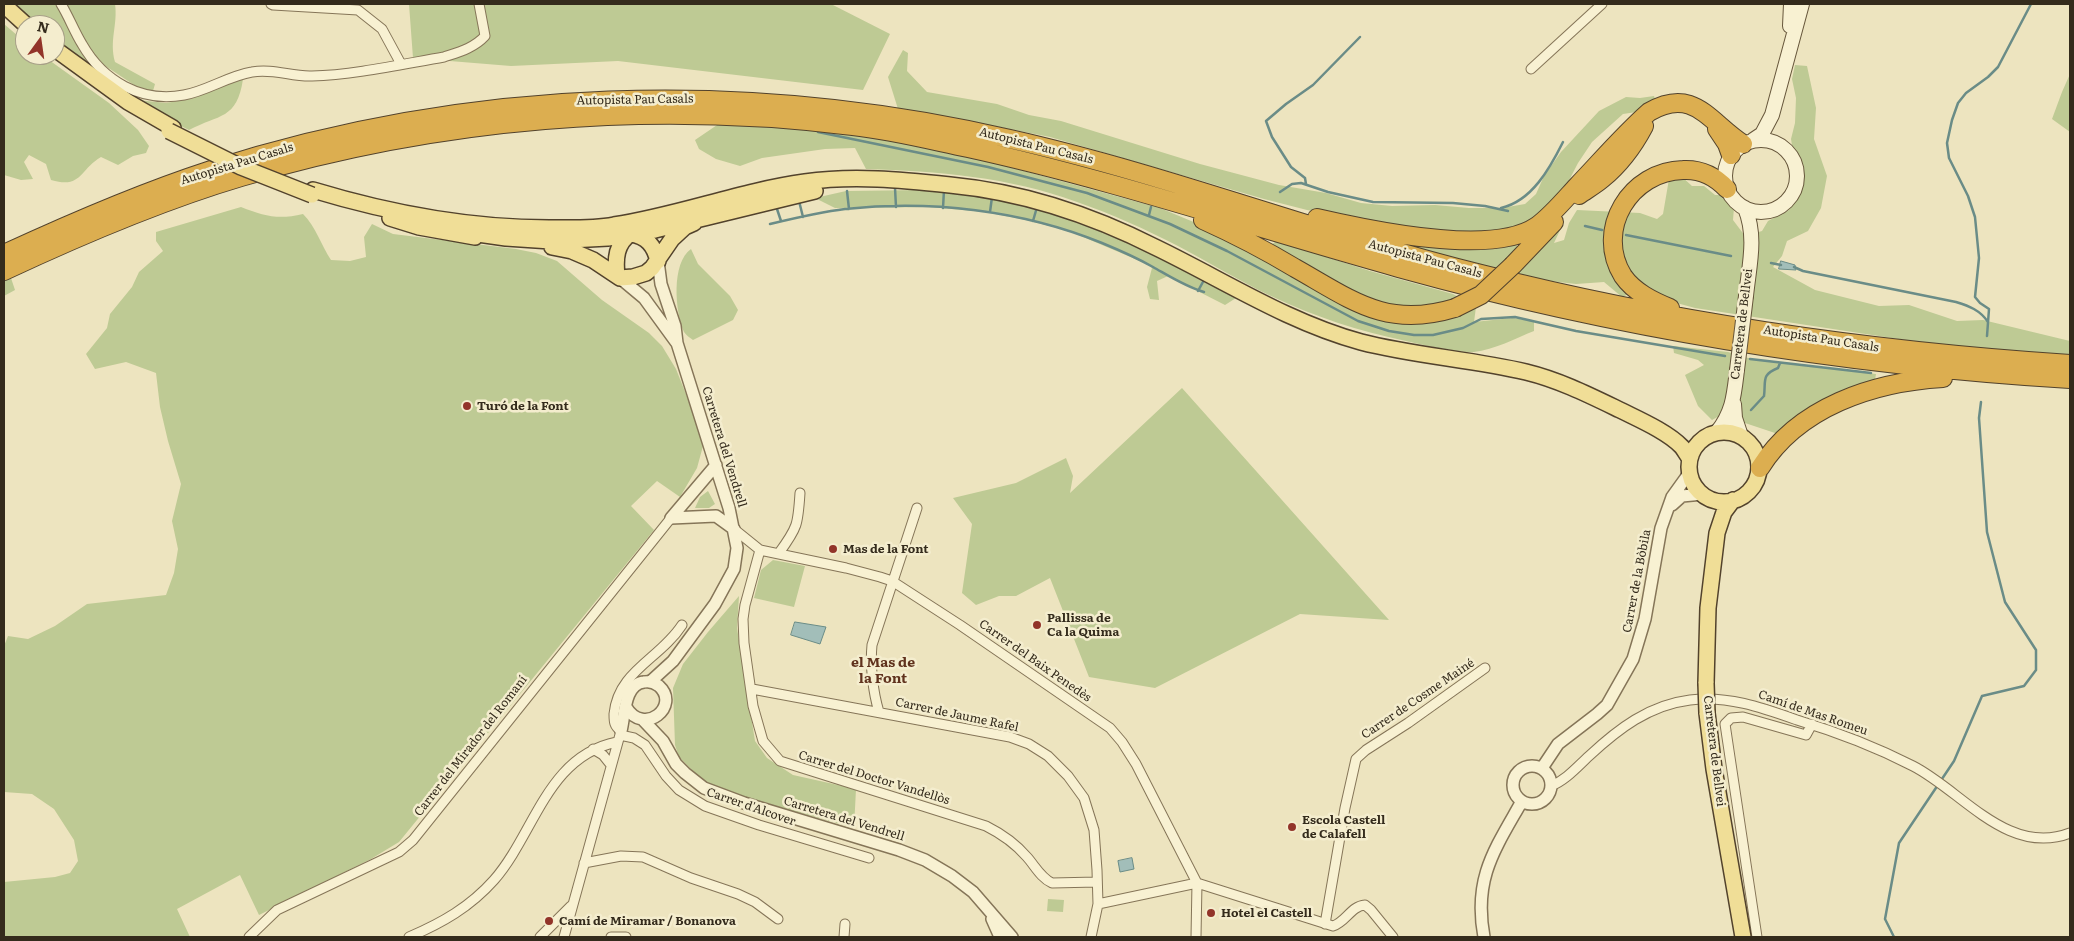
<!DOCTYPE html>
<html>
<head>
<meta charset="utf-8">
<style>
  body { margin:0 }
  #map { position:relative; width:2074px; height:941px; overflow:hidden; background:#ede4bf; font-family:Literata,serif }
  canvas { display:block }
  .frame { position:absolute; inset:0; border:5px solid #342b1c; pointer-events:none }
  .north { position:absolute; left:15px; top:15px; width:50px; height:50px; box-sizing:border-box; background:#f4edce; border:1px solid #a79f87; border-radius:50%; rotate:14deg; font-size:14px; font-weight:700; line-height:20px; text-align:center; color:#342b1c }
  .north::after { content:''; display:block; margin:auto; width:18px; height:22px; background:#923429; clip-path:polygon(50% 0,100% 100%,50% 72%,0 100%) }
</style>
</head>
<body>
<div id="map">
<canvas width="2074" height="941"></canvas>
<div class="frame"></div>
<div class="north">N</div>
</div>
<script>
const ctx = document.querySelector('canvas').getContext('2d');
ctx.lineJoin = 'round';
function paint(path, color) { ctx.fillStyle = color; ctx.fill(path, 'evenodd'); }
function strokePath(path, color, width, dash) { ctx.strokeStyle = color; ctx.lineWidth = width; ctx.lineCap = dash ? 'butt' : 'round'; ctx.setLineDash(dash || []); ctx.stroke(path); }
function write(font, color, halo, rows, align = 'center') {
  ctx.font = font + ' Literata,serif'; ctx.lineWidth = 5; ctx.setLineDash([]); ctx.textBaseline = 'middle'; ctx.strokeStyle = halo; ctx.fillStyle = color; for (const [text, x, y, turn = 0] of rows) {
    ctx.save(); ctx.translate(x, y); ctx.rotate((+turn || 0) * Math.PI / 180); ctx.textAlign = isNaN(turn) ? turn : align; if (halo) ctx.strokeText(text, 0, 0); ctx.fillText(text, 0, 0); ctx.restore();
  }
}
paint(new Path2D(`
  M12,4h103c3,21 -6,36 0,58l40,22 -2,7 -16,-4 -33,-22 -15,3 -34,-27v-16h-19z
  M409,4h422l59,30 -27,56 -245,-29 -107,5 -98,-8z
  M4,24l21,18v13h17l67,48 29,27 11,16 -3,7 -13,3 -15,9 -17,-8c-22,13 -19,32 -50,23l-5,-16 -17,-9 -5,7 9,17 -12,1 -17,-5z
  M903,50l5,3 -1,18 20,21 70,12 32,11 32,6 139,43 79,21 47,8 35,10 31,3 43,-1 34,3h33l23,-4 11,-10 8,-18 17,-24 38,-41 27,-14 14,1 14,-2 2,6 -13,9 -20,3 -31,28 -14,21 -17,33 -47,45 5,8 35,-23h8l-8,17 10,-3 5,-17 8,-13 63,3 17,6 6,-5 6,-35 11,-4 12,11h12l11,9h6l13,13 -1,12 12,16 17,-5 6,-10 21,-11 12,-21 3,-14 -1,-11 -11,-19 -1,-6 4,-16 1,-25 -4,-19 3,-14 12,1 9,42 -2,31 13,37 -6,32 -13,23 -21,10 -5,15 -9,11 42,23 64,16 30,-1 48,16 26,-1 87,21v16l-119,-10 -256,-39 -22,-6 -30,-14 -21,9 -18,-15 -28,2 -26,-3 -54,-12 -94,-24 1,-17 -96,-18 -43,-11 -214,-62 -102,-20 -50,-8 -10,-32z
  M2070,74v58l-18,-13 10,-27z
  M243,79c-6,41 -24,35 -54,51l-42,-21 -10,-9 29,3 23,-4z
  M720,123l158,12 76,17 206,56 60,25 39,19 18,-11 93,30 83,23 23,13 -2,15 38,-4 22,3v10c-18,7 -40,19 -60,21 -16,1 -51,-7 -68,-11 -47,-10 -91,-24 -135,-45 -32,-15 -62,-34 -93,-50 -33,-17 -66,-32 -101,-44 -68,-25 -140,-31 -211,-33l-11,-21 -30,1 -63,9 -22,8 -24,-7 -17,-10 -4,-9z
  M923,190c54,5 109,13 160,32 53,20 104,47 153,76l-11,7 -57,-29 -11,5 2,19 -9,-1 -3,-12 5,-19 -5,-4 -78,-33 -43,-11 -41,-8 -56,-5 -94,1 -20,-10 31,-7z
  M241,207c23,9 37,13 62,7 13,13 18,31 28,46l19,1 16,-4 -2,-20 8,-13 21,10 123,15 20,4 21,8 45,39 47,33 13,13 14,23 17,43 10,34 -6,22 -17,29 -23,-16 -26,25 23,24 -255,312 -28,17 -112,56 -19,-40 -63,34 13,28h-186v-55l51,-5 15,-4 8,-12 -4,-21 -20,-31 -22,-15 -28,-2v-146l4,-10 20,3 27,-13 32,-22 79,-9 8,-22 4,-24 -6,-28 9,-37 -13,-43 -8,-34 -4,-34 -30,-11 -31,7 -9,-15 21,-26 3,-14 22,-27 7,-15 24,-21 -7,-10v-9z
  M691,249l7,15 32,32 8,14 -5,10 -40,20c-3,-2 -7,-5 -9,-8 -9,-20 -13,-69 7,-83z
  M10,275l5,15 -11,6v-18z
  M1673,346l55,6 27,8 121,14 -1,6 -41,15 -56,39 -57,-19 -9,5 -14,-14 -13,-31 19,-10 -6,-5 -24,-7z
  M1182,388l207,232 -89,-6 -145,74 -66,-11 -39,-99 -34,18h-17l-23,9 -14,-12 10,-69 -19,-26 63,-15 50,-25 7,18 -3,17z
  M708,491l7,13 -6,4h-14l5,-11z
  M773,560l32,6 -11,41 -40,-9 7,-28z
  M739,596l-2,32 18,113 12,17 26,17 63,14 -2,39 -136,-38 -21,-15 -18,-18 -4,-12 -2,-57 10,-24 25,-32z
  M1048,899l16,1 -1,12 -16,-1z`), '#beca94');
const water = new Path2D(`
  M1781,261l14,4 1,5 -17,-1z
  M795,622l31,5 -6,17 -29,-9z
  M1132,858l2,11 -14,3 -2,-11z`);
paint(water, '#a2beb9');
strokePath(water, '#6a8c87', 1);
strokePath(new Path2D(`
  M818,132l170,35 99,26 83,31 57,27 131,70 31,10 25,4h19l30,-7 18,-9 34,-2 61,14 149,25
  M1306,184l-1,-6 -14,-11 -19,-30 -6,-16 20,-17 27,-19 47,-48
  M895,188l1,19
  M847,191l2,18
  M1280,192l12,-8 9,-1 27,9 45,10 80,1 32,3 23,5
  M799,201l4,16
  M776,206l5,15
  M943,208l1,-18
  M1501,208c31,-7 49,-40 62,-66
  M990,212l2,-15
  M1149,215l2,-8
  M1033,221l4,-14
  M770,224c25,-6 50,-12 75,-15 86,-9 176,1 257,34 17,7 35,15 51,24 16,9 33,20 51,25
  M1585,226l17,4
  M1626,235l105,21
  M1771,263l10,2
  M1794,267l9,4 153,31c13,4 24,8 32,20
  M1198,291l6,-11
  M1987,336l2,-27 -9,-6 -5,-6 4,-39 -4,-41 -7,-21 -19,-38 -2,-15 5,-23 6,-17 8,-10 22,-16 10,-10 33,-63
  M1750,359l121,14
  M1751,410l13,-14c2,-16 -3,-21 14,-28l2,-5
  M1894,937l-9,-18 14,-76 55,-82 28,-65 42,-10 12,-16v-20l-31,-48 -18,-70 -8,-114 2,-16`), '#6a8c87', 2.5);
const minor = new Path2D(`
  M61,4c8,13 13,27 21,40 21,37 59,59 102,51 23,-4 44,-19 68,-23 21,-4 40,5 60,4 41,-1 91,-12 132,-19 15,-5 30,-9 41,-21l-6,-32
  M271,4l2,1 85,5 24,19 19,35
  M1531,69l71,-65
  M734,529l26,21 86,18 34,9 12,4 68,44 150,103 12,14 14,22 61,119 -1,54
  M760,550l-15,55 -2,14 1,24 9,63 10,35 17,20 206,65c16,8 29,17 41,31 8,9 14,21 25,26l45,-1
  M779,553c19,-26 19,-29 21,-60
  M752,689l258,48 19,7 19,12 20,20 16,22 10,32 3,40 1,34 -7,33
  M879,712c-6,-20 -9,-46 -7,-67l45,-137
  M620,735l14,3 11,7 21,31 13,14 26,16 54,19 110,33
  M593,749l10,6 8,10
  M1551,786c15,-6 26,-19 38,-30 29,-27 60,-51 101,-56 37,-5 73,8 107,20 40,12 79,27 116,46 49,25 95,91 157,67
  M584,863l37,-7 22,1 48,21 47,16 17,8 23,17
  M1098,904l99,-21 136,43c13,-4 18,-20 32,-21l6,5 22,27
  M1325,924l20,-116 11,-49 10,-9 42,-27 77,-55
  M249,937l28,-27 122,-58 14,-12 258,-322
  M409,937c33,-14 61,-30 85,-57 41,-47 53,-124 123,-138
  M540,937l31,-31
  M564,937l57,-206c-7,-5 -7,-9 -7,-17 4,-43 46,-55 68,-89
  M611,937h15
  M844,937l1,-13
  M1757,937l-32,-213 6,-6 12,-1 63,18 6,-11`);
const tertiary = new Path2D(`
  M620,278l24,20 32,44
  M1672,505l10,-9 21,-2
  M671,518l45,-53
  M671,518l45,-2 18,13
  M650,682l23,-21 42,-57 19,-35 3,-21 -8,-40 -52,-165 -2,-17 -14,-42 -3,-23
  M643,720l20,21 13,23 9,9 19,15 40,15 155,47 26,10 27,16 21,16 39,45
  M621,731c4,-16 3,-47 23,-49 5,-1 11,1 15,4 22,20 -15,51 -33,21
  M1513 785a19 19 0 1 1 38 0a19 19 0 1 1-38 0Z
  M1542,768l16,-24 39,-30 10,-9 26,-46 12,-40 16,-91 11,-31 18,-25
  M992,919l8,18
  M1484,937c-11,-59 11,-88 38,-136`);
const secondary = new Path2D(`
  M1790,26l1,-22
  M1725 176a36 36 0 1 1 72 0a36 36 0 1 1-72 0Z
  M1753,140l9,-6 10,-19 30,-111
  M1745,208c12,29 4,58 1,88
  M1734,404l1,14 6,18
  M1717,432c16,-20 17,-37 20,-62`);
const primary = new Path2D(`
  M4,5l22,20
  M55,49l73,53 45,26
  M313,190c76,23 157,38 236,38 22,0 44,1 65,-3 65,-10 126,-34 191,-43 48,-7 97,-2 145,3 73,7 142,30 207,63 68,33 131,74 204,94 54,14 110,17 165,30 33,8 63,23 94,38 18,9 48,22 62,37 3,4 5,8 8,12
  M390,218l29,9 56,10
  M464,232l42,6 45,3 57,-3 47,-8 160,-39
  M631,234c16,3 23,11 27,27
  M552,247l20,4 21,9 27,18 13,-1 13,-4 6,-5 20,-29 13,-12 9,-4
  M617,276c-2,-18 -1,-32 14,-43
  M1689 467a35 35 0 1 1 70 0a35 35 0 1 1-70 0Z
  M1706,683l2,-75 9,-75 7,-21 9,-12
  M1707,713l7,56 29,168`);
const motorway = new Path2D(`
  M1717,129l10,15 4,11
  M1579,195c7,-5 16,-10 23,-16 17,-14 32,-34 42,-53
  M1317,218c52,12 175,39 220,8 15,-11 28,-27 40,-40 24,-25 46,-51 72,-74 45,-26 60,10 94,32
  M1203,220c31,14 62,30 92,48 57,32 91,61 160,40
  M4,254c67,-31 136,-61 207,-84 259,-83 535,-92 799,-31 160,36 313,96 471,135 193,49 391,77 589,90
  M1513,265l41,-43
  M4,271c77,-36 156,-70 237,-94 199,-59 407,-76 612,-51 38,4 77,14 115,22 146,32 287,80 431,120 220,61 444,97 671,111
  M1670,308c-17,-7 -36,-16 -47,-32 -29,-47 8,-105 60,-106 18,-1 32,6 44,19
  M1760,468c38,-61 113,-86 183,-90`);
strokePath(minor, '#857558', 11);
strokePath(tertiary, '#857558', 14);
strokePath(secondary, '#66563b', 16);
strokePath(primary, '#52422c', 18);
strokePath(motorway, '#52422c', 20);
strokePath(minor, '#f8f1d2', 9);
strokePath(tertiary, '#f8f1d2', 11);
strokePath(secondary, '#f8f1d2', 14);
strokePath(primary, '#f0de97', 15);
strokePath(motorway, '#dcae50', 18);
const secondaryBridge = new Path2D(`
  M1737,370l9,-74`);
const primaryBridge = new Path2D(`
  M169,131l72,36 71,28
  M1706,683l1,30`);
const motorwayBridge = new Path2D(`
  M1455,308l26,-13 32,-30`);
strokePath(secondaryBridge, '#66563b', 16, []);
strokePath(primaryBridge, '#52422c', 18, []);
strokePath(motorwayBridge, '#52422c', 20, []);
strokePath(secondaryBridge, '#f8f1d2', 14);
strokePath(primaryBridge, '#f0de97', 15);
strokePath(motorwayBridge, '#dcae50', 18);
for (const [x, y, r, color] of [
  [467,406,5,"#923429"],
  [833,549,5,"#923429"],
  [1037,625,5,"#923429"],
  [1292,827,5,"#923429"],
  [1211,913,5,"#923429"],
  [549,921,5,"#923429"]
]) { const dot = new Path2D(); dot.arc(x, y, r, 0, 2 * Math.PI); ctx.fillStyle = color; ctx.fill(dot); strokePath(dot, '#f4edce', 2); }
write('12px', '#342b1c', '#f4edce', [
  ["Autopista Pau Casals",635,100,-1],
  ["Autopista Pau Casals",1036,146,14],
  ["Autopista Pau Casals",237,164,-17],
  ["Autopista Pau Casals",1425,259,15],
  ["Carretera de Bellvei",1742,324,-83],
  ["Autopista Pau Casals",1821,339,9],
  ["Carretera del Vendrell",724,447,73],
  ["Carrer de la Bòbila",1637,581,-79],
  ["Carrer del Baix Penedès",1035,661,35],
  ["Carrer de Cosme Mainé",1418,699,-34],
  ["Camí de Mas Romeu",1813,713,19],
  ["Carrer de Jaume Rafel",957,715,12],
  ["Carrer del Mirador del Romaní",471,746,-52],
  ["Carretera de Bellvei",1714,751,83],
  ["Carrer del Doctor Vandellòs",874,778,17],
  ["Carrer d'Alcover",751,807,19],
  ["Carretera del Vendrell",844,819,17]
]);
write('bold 12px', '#342b1c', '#f4edce', [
  ["Turó de la Font",477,406],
  ["Mas de la Font",843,549],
  ["Pallissa de",1047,618],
  ["Ca la Quima",1047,632],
  ["Escola Castell",1302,820],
  ["de Calafell",1302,834],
  ["Hotel el Castell",1221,913],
  ["Camí de Miramar / Bonanova",559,921]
], 'left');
write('bold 14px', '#60321d', '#f4edce', [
  ["el Mas de",883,663],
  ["la Font",883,679]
]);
</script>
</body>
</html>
